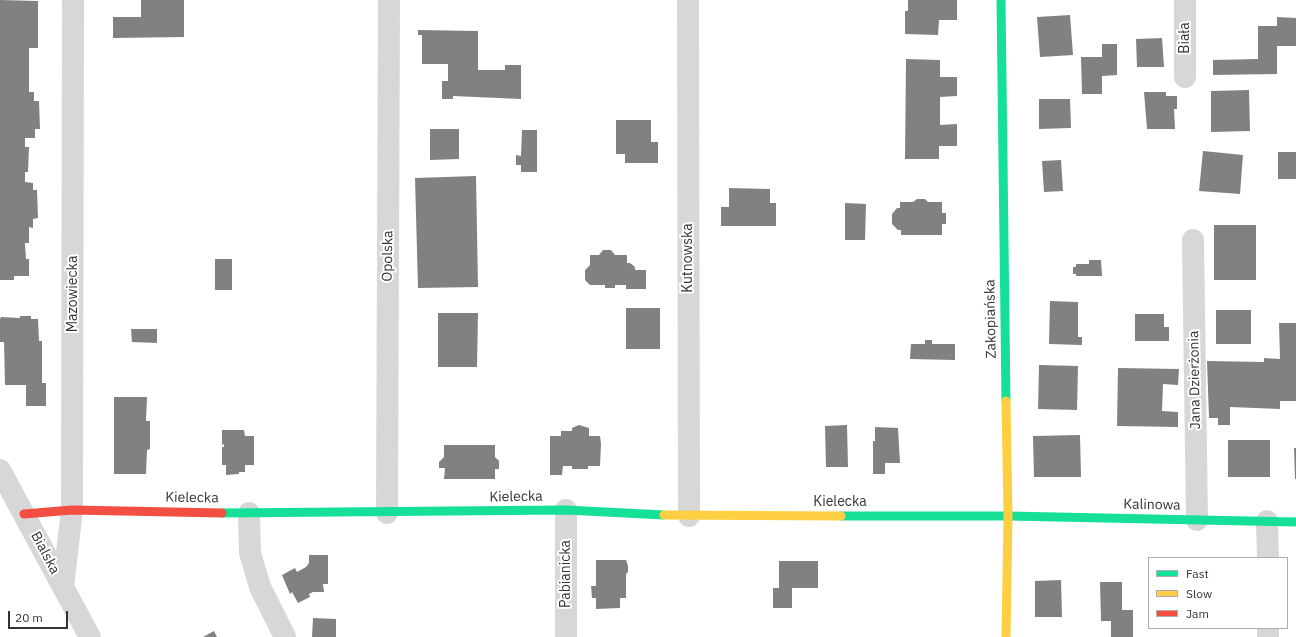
<!DOCTYPE html>
<html>
<head>
<meta charset="utf-8">
<style>
  body { margin:0 }
  #map { position:relative; width:1296px; height:637px; overflow:hidden; background:#fff; font-family:"IBM Plex Sans",sans-serif }
  canvas { display:block }
  .legend { position:absolute; left:1148px; top:557px; width:140px; height:72px; box-sizing:border-box; background:#fff; border:1px solid #adadad; margin:0; padding:5px 7px; list-style:none; font-size:12px; color:#333 }
  .legend li { display:flex; align-items:center; gap:8px; height:20px }
  .legend b { width:20px; border:1px solid #adadad }
  .scale { position:absolute; left:8px; top:611px; width:60px; height:18px; box-sizing:border-box; border:2px solid #333; border-top:0; padding-left:5px; font-size:12px; line-height:14px; white-space:nowrap; color:#333; -webkit-text-stroke:3px #fff; paint-order:stroke }
</style>
</head>
<body>
<div id="map">
<canvas width="1296" height="637"></canvas>
<ul class="legend">
<li><b style="height:5px;background:#16e098"></b>Fast</li>
<li><b style="height:5px;background:#ffcf43"></b>Slow</li>
<li><b style="height:5px;background:#f24e42"></b>Jam</li>
</ul>
<div class="scale">20 m</div>
</div>
<script>
const ctx = document.querySelector('canvas').getContext('2d');
ctx.lineJoin = 'round';
function paint(path, color) { ctx.fillStyle = color; ctx.fill(path, 'evenodd'); }
function strokePath(path, color, width, dash) { ctx.strokeStyle = color; ctx.lineWidth = width; ctx.lineCap = dash ? 'butt' : 'round'; ctx.setLineDash(dash || []); ctx.stroke(path); }
function write(font, color, halo, rows, align = 'center') {
  ctx.font = font + ' "IBM Plex Sans",sans-serif'; ctx.lineWidth = 4; ctx.setLineDash([]); ctx.textBaseline = 'middle'; ctx.strokeStyle = halo; ctx.fillStyle = color; for (const [text, x, y, turn = 0] of rows) {
    ctx.save(); ctx.translate(x, y); ctx.rotate((+turn || 0) * Math.PI / 180); ctx.textAlign = isNaN(turn) ? turn : align; if (halo) ctx.strokeText(text, 0, 0); ctx.fillText(text, 0, 0); ctx.restore();
  }
}
paint(new Path2D(`
  M0,0l38,1v47h-9v44h5v9h5l1,28h-5v9h-10v9h4l-1,25h-3v10l8,1v7h4l1,28 -5,1v9l-4,-1v16h-4l1,16h3v17h-15v4h-14z
  M141,0h43v37l-71,1v-21h28z
  M908,0h49v20h-18l-1,15 -33,-1v-23h3z
  M1070,15l3,40 -33,2 -3,-40z
  M1277,17l19,1v28h-19v28l-64,1v-15l45,-1v-33h19z
  M418,30l60,1v39h27v-5h16v34l-68,-3v3h-11v-18h6v-17h-26v-29h-4z
  M1162,38l2,29h-27l-1,-28z
  M1102,44h15v31l-15,1v18h-20l-1,-37h21z
  M906,59l34,1v17h17v19l-17,1v28l17,-1v22h-18v13h-34z
  M1249,90l1,41 -39,1v-41z
  M1144,92h22v4h11v13h-3l1,20h-28z
  M1039,99h31l1,29 -32,1z
  M616,120h35v22h7v21h-33v-9h-9z
  M430,129h29v30l-29,1z
  M522,130h15v42h-16v-7h-5v-10l5,1z
  M1203,151l40,4 -3,39 -41,-3z
  M1278,152h18v27h-18z
  M1061,160l2,31 -19,1 -2,-31z
  M476,176l2,111 -60,1 -3,-110z
  M729,188l41,1v14h6v23h-55v-19h8z
  M917,199h8l3,3h14v11h4v11h-4v11h-41v-5h-3l-6,-6v-10l5,-6h3v-6h13z
  M845,203l21,1 -1,36h-20z
  M1214,225h42v55h-42z
  M603,250h8l4,5h12v8h3l5,4v3h11v19h-20v-4h-11v3h-10v-3h-15l-5,-5v-10l5,-5v-10h9z
  M215,259h17v31h-17z
  M1089,260h12l1,16h-26v-2h-3v-7h3v-3h13z
  M1050,301l28,1v35h4v8l-33,-1z
  M626,308h34v41h-34z
  M1216,310h35v34h-35z
  M438,313h40l-1,54h-39z
  M1135,314h29v13h5v14h-34z
  M20,316h11v3h7l1,22h3v42h4v23h-20v-21h-21l-1,-43h-4v-23l1,-2 19,1z
  M1279,323h17v78h-16v8l-50,-2v18h-12v-7h-9l-2,-57 57,1v-4l16,1z
  M131,329h26v14l-25,-1z
  M925,340h7v4h23v16l-45,-1 1,-15h14z
  M1039,365l39,1 -1,44 -39,-1z
  M1118,368l61,1 -1,16 -15,-1 -1,27 16,1v15l-61,-1z
  M114,397h33l-1,24h4v28l-3,1 -1,24h-32z
  M579,425l10,3v8h11l1,8 -1,22h-12v3h-16v-3h-9l-1,9h-12v-39h11v-5h11v-3z
  M847,425l1,42h-22l-1,-41z
  M875,427l23,1 2,35h-15v11h-12v-33h2z
  M222,430h22l1,6h9v29h-9v7h-6v2l-13,1v-10h-4v-18h2v-3l-2,1z
  M1080,435l1,42h-47l-1,-41z
  M1228,440h42v37h-42z
  M444,445h51v12l4,4v8h-4v10h-51l1,-11h-6v-6l5,-5z
  M1294,448h2v31h-1z
  M309,555h19v29h-5l1,8h-11l-4,2 1,3 -12,6 -6,-11 -2,2 -8,-19 13,-7 2,4 9,-5 3,-4z
  M596,560h30l2,6v6l-2,2v24h-6v10l-24,1v-11h-4l-1,-12h5z
  M779,561h39v27h-26v20h-19v-20h6z
  M1061,580l1,37h-27v-36z
  M1100,582h22v28h11v27h-22v-16h-10z
  M313,618l23,1v18h-24z
  M214,631l3,6h-14z`), '#818181');
strokePath(new Path2D(`
  M688,0l1,516
  M1185,0v77
  M1193,240l4,280
  M0,470l90,167
  M566,510v127
  M249,513l1,40 10,34 25,50
  M387,513l2,-513
  M1267,521l1,37
  M63,587l9,-77 1,-510
  M1268,628v9`), '#d7d7d7', 22);
strokePath(new Path2D(`
  M1001,0l5,401
  M222,513l344,-3 98,5
  M841,516h167l288,6`), '#16e098', 9);
strokePath(new Path2D(`
  M664,515l177,1
  M1006,637l2,-121 -2,-115`), '#ffcf43', 9);
strokePath(new Path2D(`
  M24,514l48,-4 150,3`), '#f24e42', 9);
write('14px', '#333', '#fff', [
  ["Biała",1185,38,-90],
  ["Opolska",388,256,-89],
  ["Kutnowska",688,258,-90],
  ["Mazowiecka",73,294,-90],
  ["Zakopiańska",991,319,-91],
  ["Jana Dzierżonia",1195,380,-91],
  ["Kielecka",516,497,-1],
  ["Kielecka",192,498,1],
  ["Kielecka",840,502],
  ["Kalinowa",1152,505,1],
  ["Bialska",45,553,62],
  ["Pabianicka",566,574,-90]
]);
</script>
</body>
</html>
